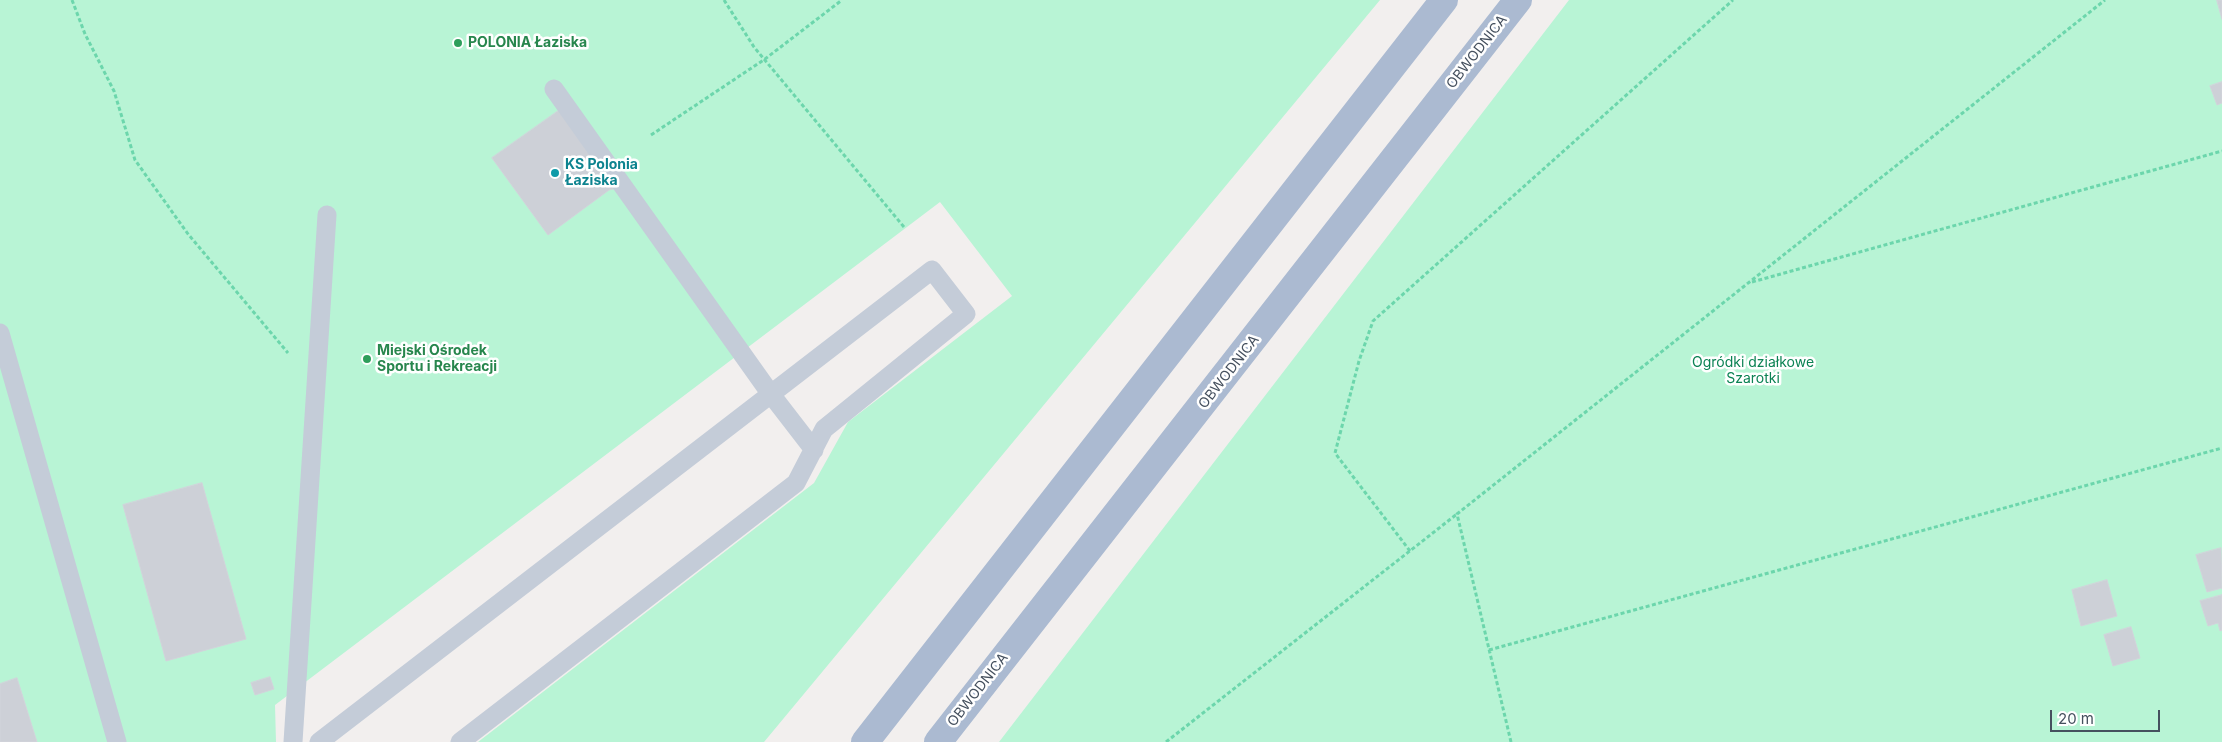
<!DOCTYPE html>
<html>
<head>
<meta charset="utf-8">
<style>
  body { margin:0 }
  #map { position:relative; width:2222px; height:742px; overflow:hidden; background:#f2efee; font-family:Inter,sans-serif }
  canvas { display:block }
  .scale { position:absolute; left:2050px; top:710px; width:110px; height:22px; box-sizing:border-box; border:2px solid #45505e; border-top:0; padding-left:6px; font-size:15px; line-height:18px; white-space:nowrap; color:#45505e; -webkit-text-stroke:4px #fff; paint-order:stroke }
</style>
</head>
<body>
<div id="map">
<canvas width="2222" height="742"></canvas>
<div class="scale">20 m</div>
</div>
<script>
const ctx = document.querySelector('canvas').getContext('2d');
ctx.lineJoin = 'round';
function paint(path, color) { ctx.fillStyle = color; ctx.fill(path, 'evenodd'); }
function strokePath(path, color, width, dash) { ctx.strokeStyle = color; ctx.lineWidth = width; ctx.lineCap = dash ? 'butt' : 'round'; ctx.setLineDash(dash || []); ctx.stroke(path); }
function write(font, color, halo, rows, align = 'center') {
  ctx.font = font + ' Inter,sans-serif'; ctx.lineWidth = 5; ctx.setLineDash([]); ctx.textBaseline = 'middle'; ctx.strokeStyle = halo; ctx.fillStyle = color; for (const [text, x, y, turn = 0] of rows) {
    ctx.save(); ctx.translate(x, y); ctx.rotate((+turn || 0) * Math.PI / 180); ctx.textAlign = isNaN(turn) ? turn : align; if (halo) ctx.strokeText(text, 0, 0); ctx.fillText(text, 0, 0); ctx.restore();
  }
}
paint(new Path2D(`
  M0,0h1380l-616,742h-286l336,-259 34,-61 164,-126 -72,-94 -665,503 1,37h-276z
  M1569,0h653v742h-1223z`), '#b8f4d5');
const building = new Path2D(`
  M2217,0h5v19z
  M2222,82v21l-5,2 -7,-19z
  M561,109l56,79 -8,2 -61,45 -56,-77z
  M202,483l44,156 -80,22 -43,-156z
  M2221,548l1,40 -15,4 -11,-37z
  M2107,580l10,36 -36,10 -9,-36z
  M2222,595v35l-2,1 -2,-8 -10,3 -8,-25z
  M2131,627l9,31 -27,8 -9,-31z
  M270,677l4,12 -19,6 -4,-12z
  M17,678l20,64h-37v-58z`);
paint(building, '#cdd0d7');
strokePath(building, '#d2d4db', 1);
strokePath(new Path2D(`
  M72,0l13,34 29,57 21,69 53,74 100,119
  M724,0l30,47 150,180
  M651,135l114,-76 77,-59
  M1752,282l470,-131
  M1410,551l-75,-98 24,-92 14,-40 360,-321
  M1489,650l733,-202
  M1166,742l291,-228
  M1511,742l-54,-228 648,-514`), '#6cd6ac', 3, [4, 2.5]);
strokePath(new Path2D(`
  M554,89l216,304 44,57
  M0,333l117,409
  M293,742l34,-527
  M319,742l613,-472 34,44 -142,115 -28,54 -336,259`), '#c4ccd8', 19);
strokePath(new Path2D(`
  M865,742l579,-742
  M938,742l580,-742`), '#abbad1', 28);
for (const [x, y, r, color] of [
  [458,43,5,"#2e9e5b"],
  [555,173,5,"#0f9aa8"],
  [367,359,5,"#2e9e5b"]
]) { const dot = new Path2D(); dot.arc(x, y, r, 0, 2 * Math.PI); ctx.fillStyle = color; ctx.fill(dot); strokePath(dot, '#fff', 2); }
write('bold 14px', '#27864d', '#fff', [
  ["POLONIA Łaziska",468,43],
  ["Miejski Ośrodek",377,351],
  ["Sportu i Rekreacji",377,367]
], 'left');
write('14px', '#45505e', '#fff', [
  ["OBWODNICA",1477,52,-52],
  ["OBWODNICA",1229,372,-52],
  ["OBWODNICA",978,690,-52]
]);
write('bold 14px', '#0d838f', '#fff', [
  ["KS Polonia",565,165],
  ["Łaziska",565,181]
], 'left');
write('14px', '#0c8354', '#fff', [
  ["Ogródki działkowe",1753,363],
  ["Szarotki",1753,379]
]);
</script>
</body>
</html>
